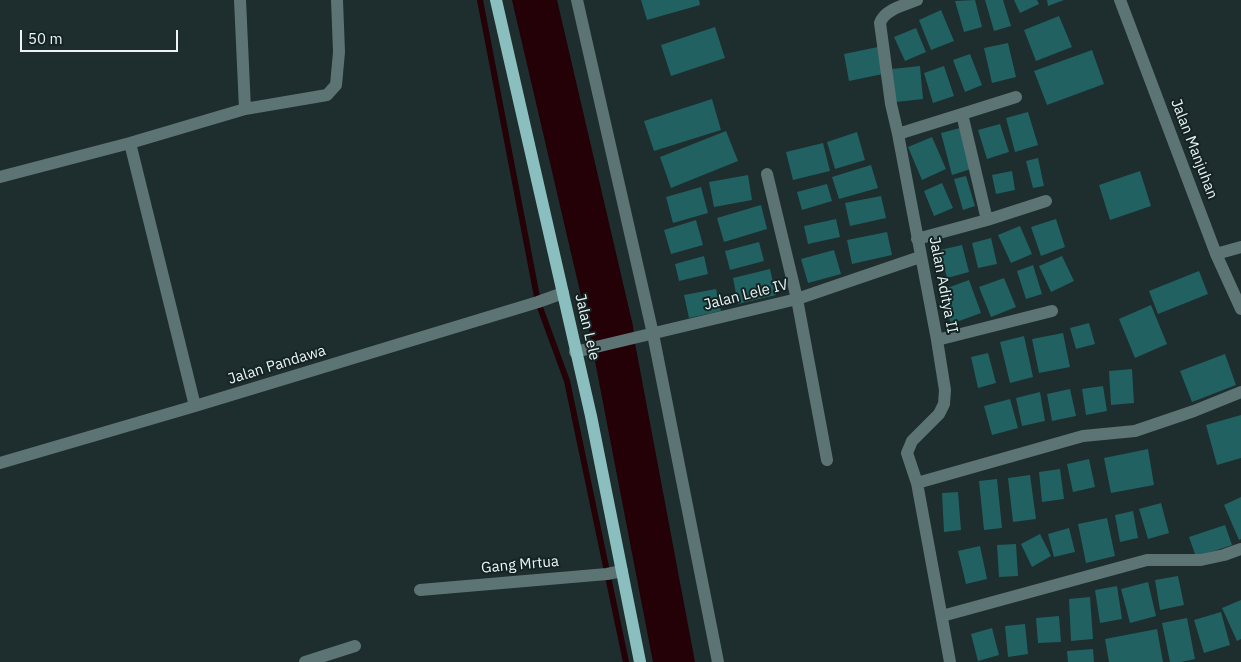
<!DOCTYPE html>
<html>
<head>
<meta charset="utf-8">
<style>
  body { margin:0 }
  #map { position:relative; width:1241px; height:662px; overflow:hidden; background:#1e2d2e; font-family:"IBM Plex Sans",sans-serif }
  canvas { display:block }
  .scale { position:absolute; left:20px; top:30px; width:158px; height:22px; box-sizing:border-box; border:2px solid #ecf5f5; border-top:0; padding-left:6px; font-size:15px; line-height:18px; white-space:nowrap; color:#ecf5f5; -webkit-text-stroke:4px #142424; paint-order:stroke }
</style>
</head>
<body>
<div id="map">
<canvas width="1241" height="662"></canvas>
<div class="scale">50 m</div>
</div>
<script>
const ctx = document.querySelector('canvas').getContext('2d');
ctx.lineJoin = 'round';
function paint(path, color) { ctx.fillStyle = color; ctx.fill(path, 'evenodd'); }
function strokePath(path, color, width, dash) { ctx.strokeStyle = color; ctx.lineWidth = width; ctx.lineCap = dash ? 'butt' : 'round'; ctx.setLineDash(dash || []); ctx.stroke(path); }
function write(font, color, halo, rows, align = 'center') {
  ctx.font = font + ' "IBM Plex Sans",sans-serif'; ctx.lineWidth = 4; ctx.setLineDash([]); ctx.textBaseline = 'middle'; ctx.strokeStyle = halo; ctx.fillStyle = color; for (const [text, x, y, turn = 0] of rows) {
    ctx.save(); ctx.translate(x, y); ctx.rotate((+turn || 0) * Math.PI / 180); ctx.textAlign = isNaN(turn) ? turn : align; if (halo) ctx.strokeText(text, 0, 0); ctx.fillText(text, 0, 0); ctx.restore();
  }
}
paint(new Path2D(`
  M512,0h45l76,326 1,12 61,324h-42l-64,-332z`), '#230107');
strokePath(new Path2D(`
  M480,0l58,302 29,79 59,281`), '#230107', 6);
paint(new Path2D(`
  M641,0h58l1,5 -53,15z
  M975,0l7,27 -18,5 -9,-31z
  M985,0h18l8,26 -17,5z
  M1014,0h23l2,4 -19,9z
  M1047,0h17l-16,6z
  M941,10l13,31 -23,9 -12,-30z
  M1059,16l13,31 -36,14 -12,-31z
  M715,27l10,31 -54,18 -10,-31z
  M916,28l10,24 -21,9 -11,-24z
  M1008,43l8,34 -24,6 -8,-35z
  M878,47l5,27 -34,7 -5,-27z
  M1092,50l12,34 -57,21 -13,-34z
  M970,54l12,31 -17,7 -12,-32z
  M920,66l3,33 -27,3 -4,-33z
  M944,66l10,30 -21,7 -9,-30z
  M712,99l9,31 -67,21 -10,-30z
  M1028,112l10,33 -23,7 -9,-34z
  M1000,124l9,28 -22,7 -9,-29z
  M960,128l11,41 -19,6 -11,-42z
  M726,131l12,30 -67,27 -11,-31z
  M857,132l8,28 -30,9 -8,-27z
  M932,137l14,32 -24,11 -14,-33z
  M823,143l7,28 -37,9 -7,-28z
  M1038,158l6,28 -11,2 -7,-27z
  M871,165l7,23 -39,11 -7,-22z
  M1012,171l3,19 -19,4 -4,-19z
  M1140,171l11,35 -41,14 -11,-35z
  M748,175l4,25 -38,7 -5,-25z
  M966,176l9,30 -12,4 -9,-31z
  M942,183l11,25 -19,8 -10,-25z
  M827,184l5,17 -30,9 -5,-18z
  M701,187l7,26 -35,10 -7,-26z
  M881,196l5,22 -36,8 -5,-23z
  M761,205l6,24 -43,13 -7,-24z
  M836,219l4,18 -32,7 -4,-18z
  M1056,219l9,28 -24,9 -10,-29z
  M696,220l7,25 -32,9 -7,-24z
  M1020,226l12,28 -21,9 -13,-28z
  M887,232l5,23 -40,9 -5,-24z
  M991,238l6,26 -19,4 -6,-25z
  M759,242l5,19 -34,9 -5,-19z
  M962,245l7,27 -22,6 -7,-28z
  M834,250l7,24 -33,9 -7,-24z
  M704,256l4,18 -29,7 -4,-17z
  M1062,256l12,25 -23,11 -12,-26z
  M1033,265l9,29 -16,5 -9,-28z
  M770,269l6,26 -38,9 -5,-26z
  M1199,271l9,23 -50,20 -9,-23z
  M1004,278l12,29 -25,10 -12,-30z
  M969,280l12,33 -30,11 -12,-33z
  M716,289l5,22 -32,7 -5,-23z
  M1151,305l16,39 -32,14 -16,-39z
  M1089,323l6,21 -19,5 -6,-21z
  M1063,333l7,34 -31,6 -7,-34z
  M1024,336l9,41 -23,6 -10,-41z
  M988,353l8,30 -18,5 -7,-31z
  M1225,354l11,31 -44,17 -12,-31z
  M1132,369l2,34 -23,2 -2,-34z
  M1103,386l4,25 -21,4 -4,-26z
  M1070,389l6,27 -24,5 -5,-27z
  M1040,392l5,29 -23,5 -6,-28z
  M1010,399l8,29 -26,7 -8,-29z
  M1241,415v43l-24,7 -11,-40z
  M1148,449l6,36 -43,8 -7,-35z
  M1089,459l6,28 -22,5 -6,-28z
  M1060,469l4,30 -22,3 -3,-30z
  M1030,475l6,44 -23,3 -5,-44z
  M997,479l5,49 -18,2 -5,-49z
  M958,492l3,38 -17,2 -2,-39z
  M1241,497v42l-2,1 -15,-35z
  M1161,503l8,30 -21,6 -9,-30z
  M1133,511l5,27 -18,4 -5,-27z
  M1107,518l8,38 -29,7 -8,-39z
  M1225,525l7,20 -36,12 -7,-20z
  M1069,528l6,24 -21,5 -6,-23z
  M1040,534l11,22 -19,11 -11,-23z
  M1016,544l2,32 -19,1 -2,-32z
  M980,546l7,33 -21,5 -8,-33z
  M1178,576l6,29 -24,5 -5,-30z
  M1148,582l8,34 -26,7 -9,-34z
  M1117,586l5,33 -22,4 -5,-33z
  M1090,597l3,42 -22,2 -2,-42z
  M1241,600v39l-4,2 -15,-33z
  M1221,612l9,33 -26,8 -10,-33z
  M1059,616l2,26 -23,1 -2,-25z
  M1187,618l8,41 -14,3h-11l-8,-39z
  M1025,624l3,30 -20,3 -3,-31z
  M992,628l7,27 -21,6 -7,-27z
  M1157,629l6,33h-54l-4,-23z
  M1093,649l1,13h-26l-1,-11z`), '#216161');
strokePath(new Path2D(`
  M240,0l5,109 82,-14 9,-10 3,-33 -2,-52
  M577,0l76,334 65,328
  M1120,0l96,254 25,55
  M962,114l54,-17
  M898,134l-7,-30 -11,-81c4,-13 24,-18 37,-23
  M130,143l65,263
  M767,174l30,125 30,161
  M0,177l130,-34 115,-34
  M917,239l70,-19
  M1216,254l25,-7
  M937,340l115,-29
  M575,352l222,-53 123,-42
  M0,463l195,-57 343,-104 25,-9
  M917,483l166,-47 52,-5 59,-20 47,-19
  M420,590l187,-16 15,-3
  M942,616l205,-56h54l23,-5 17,-6
  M305,662l50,-16
  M950,662l-33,-179 -10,-30 5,-12 27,-27 5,-10 1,-14 -8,-50 -39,-206 64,-20 25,106 59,-19`), '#5c7474', 12);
strokePath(new Path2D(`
  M496,0l95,416 49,246`), '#8bbfbf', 12);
write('15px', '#ecf5f5', '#142424', [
  ["Jalan Manjuhan",1194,149,69],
  ["Jalan Aditya II",943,285,79],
  ["Jalan Lele IV",746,295,-14],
  ["Jalan Lele",587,327,77],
  ["Jalan Pandawa",277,365,-17],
  ["Gang Mrtua",520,565,-5]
]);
</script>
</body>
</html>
